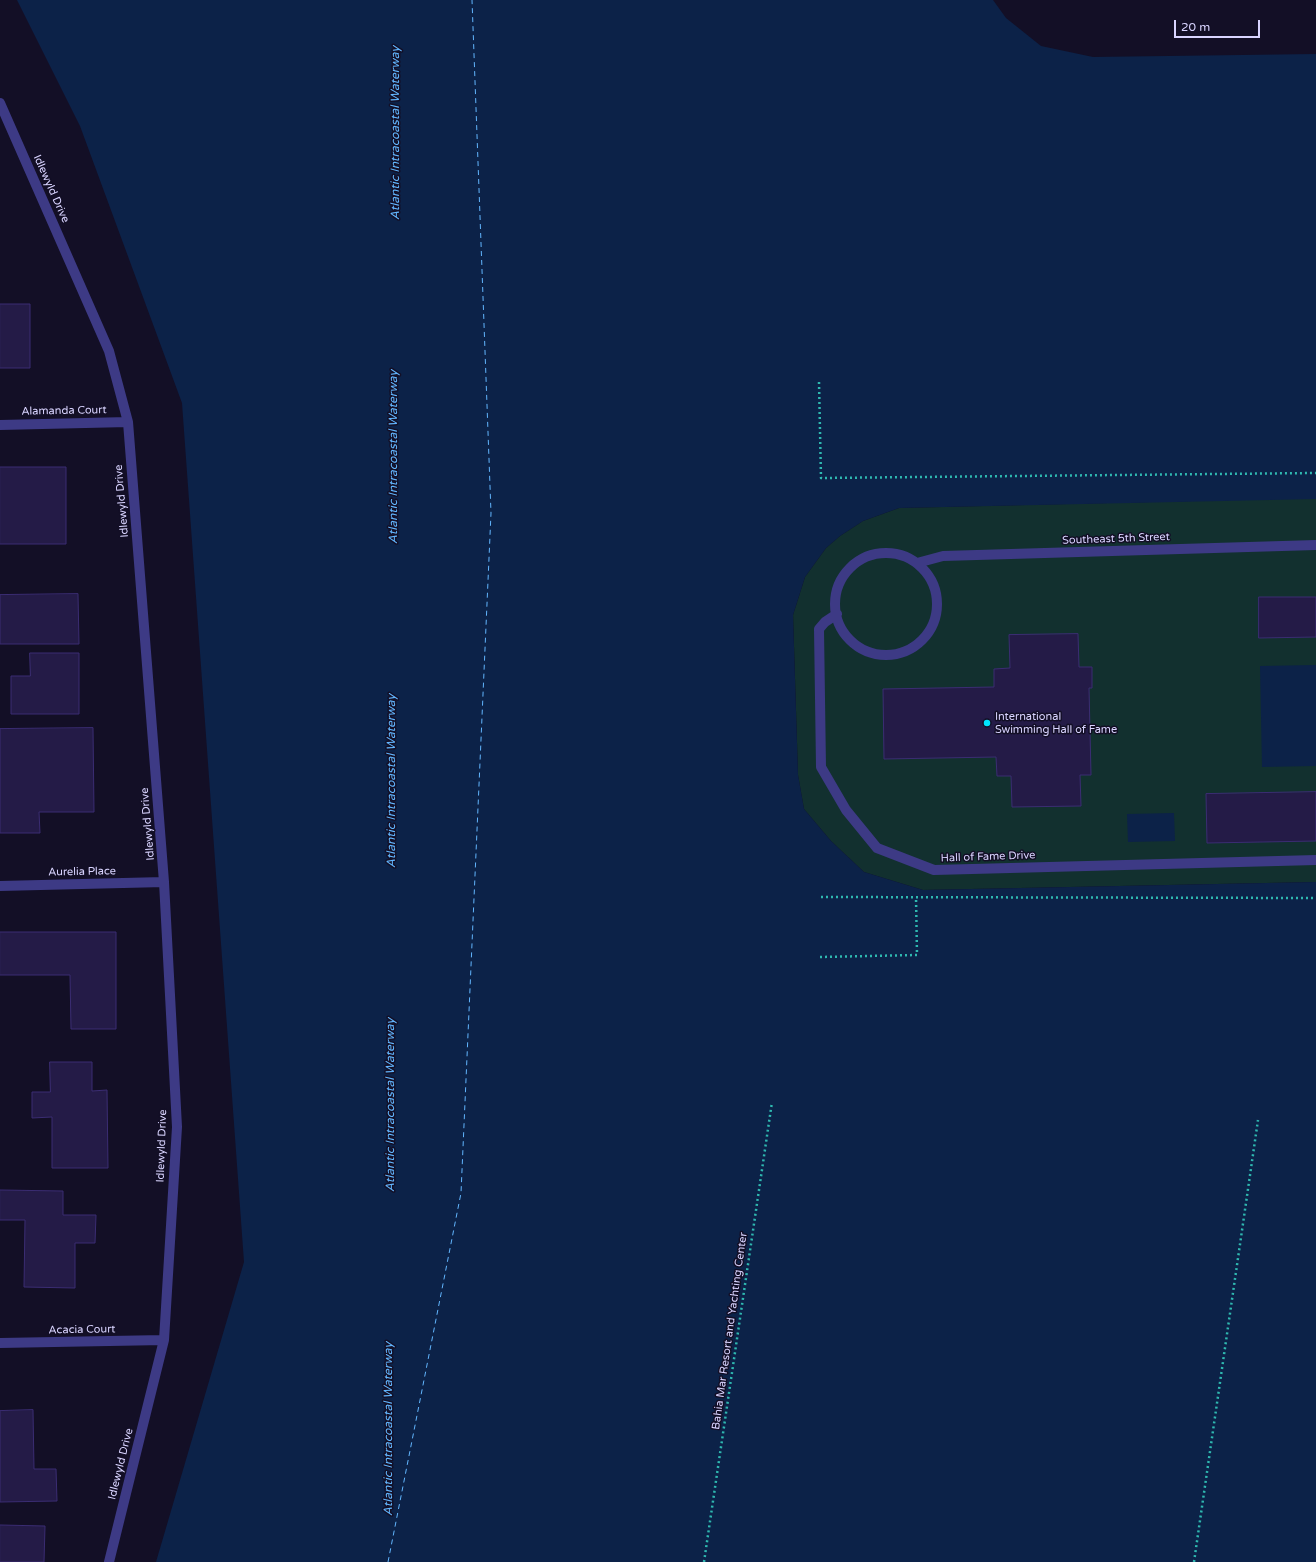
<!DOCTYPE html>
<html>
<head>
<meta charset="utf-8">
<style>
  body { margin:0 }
  #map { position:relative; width:1316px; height:1562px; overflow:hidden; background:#130f26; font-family:"Varela Round",sans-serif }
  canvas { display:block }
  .scale { position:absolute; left:1174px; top:20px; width:86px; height:18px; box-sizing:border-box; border:2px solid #d9d4ff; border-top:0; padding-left:5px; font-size:12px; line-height:14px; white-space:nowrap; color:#d9d4ff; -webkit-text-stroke:3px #130f26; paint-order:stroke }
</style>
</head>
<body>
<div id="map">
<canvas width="1316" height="1562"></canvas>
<div class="scale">20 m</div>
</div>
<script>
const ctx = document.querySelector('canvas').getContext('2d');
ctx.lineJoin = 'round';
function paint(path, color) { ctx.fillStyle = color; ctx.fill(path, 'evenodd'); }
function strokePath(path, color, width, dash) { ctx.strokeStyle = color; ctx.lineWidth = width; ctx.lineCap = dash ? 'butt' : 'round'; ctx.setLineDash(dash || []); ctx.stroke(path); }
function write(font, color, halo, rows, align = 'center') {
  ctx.font = font + ' "Varela Round",sans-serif'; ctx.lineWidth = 3; ctx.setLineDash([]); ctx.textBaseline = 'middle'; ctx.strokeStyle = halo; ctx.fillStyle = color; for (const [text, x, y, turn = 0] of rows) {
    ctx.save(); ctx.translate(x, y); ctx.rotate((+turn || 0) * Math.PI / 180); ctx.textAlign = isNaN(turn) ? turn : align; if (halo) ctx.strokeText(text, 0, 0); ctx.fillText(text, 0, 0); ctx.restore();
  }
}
paint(new Path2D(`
  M1316,498v384l-393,8 -59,-18 -33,-31 -27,-32 -6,-34 -5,-160 12,-38 21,-29 14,-12 23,-15 36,-13z`), '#12302f');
paint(new Path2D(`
  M17,0h976l13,18 35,28 52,11 223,-3v445l-417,9 -36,13 -23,15 -14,12 -21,29 -12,38 5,160 6,34 27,32 33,31 59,18 393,-8v680h-1160l88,-300 -62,-859 -102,-277z
  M1316,665v101l-54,1 -2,-101z
  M1174,813l1,28 -47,1 -1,-28z`), '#0c2248');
strokePath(new Path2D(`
  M388,1562l73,-369 30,-680 -19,-513`), '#62b6ff', 1, [5, 4]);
const building = new Path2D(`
  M0,304h30v64h-30z
  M0,467h66v77h-66z
  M78,594l1,50h-79v-49z
  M1259,597h57v40l-57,1z
  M1078,634l1,33h13v21h-3l2,87h-11l1,31 -69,1 -1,-31h-14l-1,-19 -112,2 -1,-70 111,-2v-18l16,-1 -1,-33z
  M30,653h49v61h-68v-38h19z
  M93,728l1,84h-55l1,21h-40v-104z
  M1316,792v49l-109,2 -1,-49z
  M0,932h116v97h-45l-1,-54h-70z
  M50,1062h42v29l15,-1 1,78h-56v-51l-20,1v-26h18z
  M0,1190l63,1v24h33l-1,28h-20v45l-51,-1 1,-67h-25z
  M33,1410l1,59h22l1,32 -57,1v-91z
  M0,1525l45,1 -1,36h-44z`);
paint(building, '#241b47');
strokePath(building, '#3b2d73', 1);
strokePath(new Path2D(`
  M819,382l2,96 495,-5
  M821,897l495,1
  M820,957l97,-2 -1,-58
  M704,1562l68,-460
  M1194,1562l64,-442`), '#2fb8b0', 2.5, [2, 3]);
strokePath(new Path2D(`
  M835 604a51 51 0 1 1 102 0a51 51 0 1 1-102 0Z
  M917,563l26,-7 373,-11
  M837,614l-12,8 -6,7 2,138 25,43 31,38 57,22 382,-10`), '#3d3a85', 10);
strokePath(new Path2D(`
  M0,103l109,248 19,71 36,460 13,245 -13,213 -55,222
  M0,425l128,-3
  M0,886l164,-4
  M0,1343l164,-3`), '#3d3a85', 10);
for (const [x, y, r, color] of [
  [987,723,4,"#00e5ff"]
]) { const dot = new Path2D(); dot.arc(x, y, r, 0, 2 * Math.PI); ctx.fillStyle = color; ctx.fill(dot); strokePath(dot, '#130f26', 1.5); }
write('11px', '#d9d4ff', '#130f26', [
  ["Idlewyld Drive",51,189,66],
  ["Alamanda Court",64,411,-1],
  ["Idlewyld Drive",122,501,-95],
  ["Southeast 5th Street",1116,539,-2],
  ["Idlewyld Drive",148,824,-95],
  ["Hall of Fame Drive",988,857,-2],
  ["Aurelia Place",82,872,-1],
  ["Idlewyld Drive",162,1146,-88],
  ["Acacia Court",82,1330,-1],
  ["Bahia Mar Resort and Yachting Center",730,1331,-82],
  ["Idlewyld Drive",121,1464,-76]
]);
write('11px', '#d9d4ff', '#130f26', [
  ["International",995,717],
  ["Swimming Hall of Fame",995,730]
], 'left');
write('italic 12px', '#62b6ff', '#130f26', [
  ["Atlantic Intracoastal Waterway",396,133,-90],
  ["Atlantic Intracoastal Waterway",394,457,-90],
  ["Atlantic Intracoastal Waterway",392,781,-90],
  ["Atlantic Intracoastal Waterway",391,1105,-90],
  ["Atlantic Intracoastal Waterway",389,1429,-90]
]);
</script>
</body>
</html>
